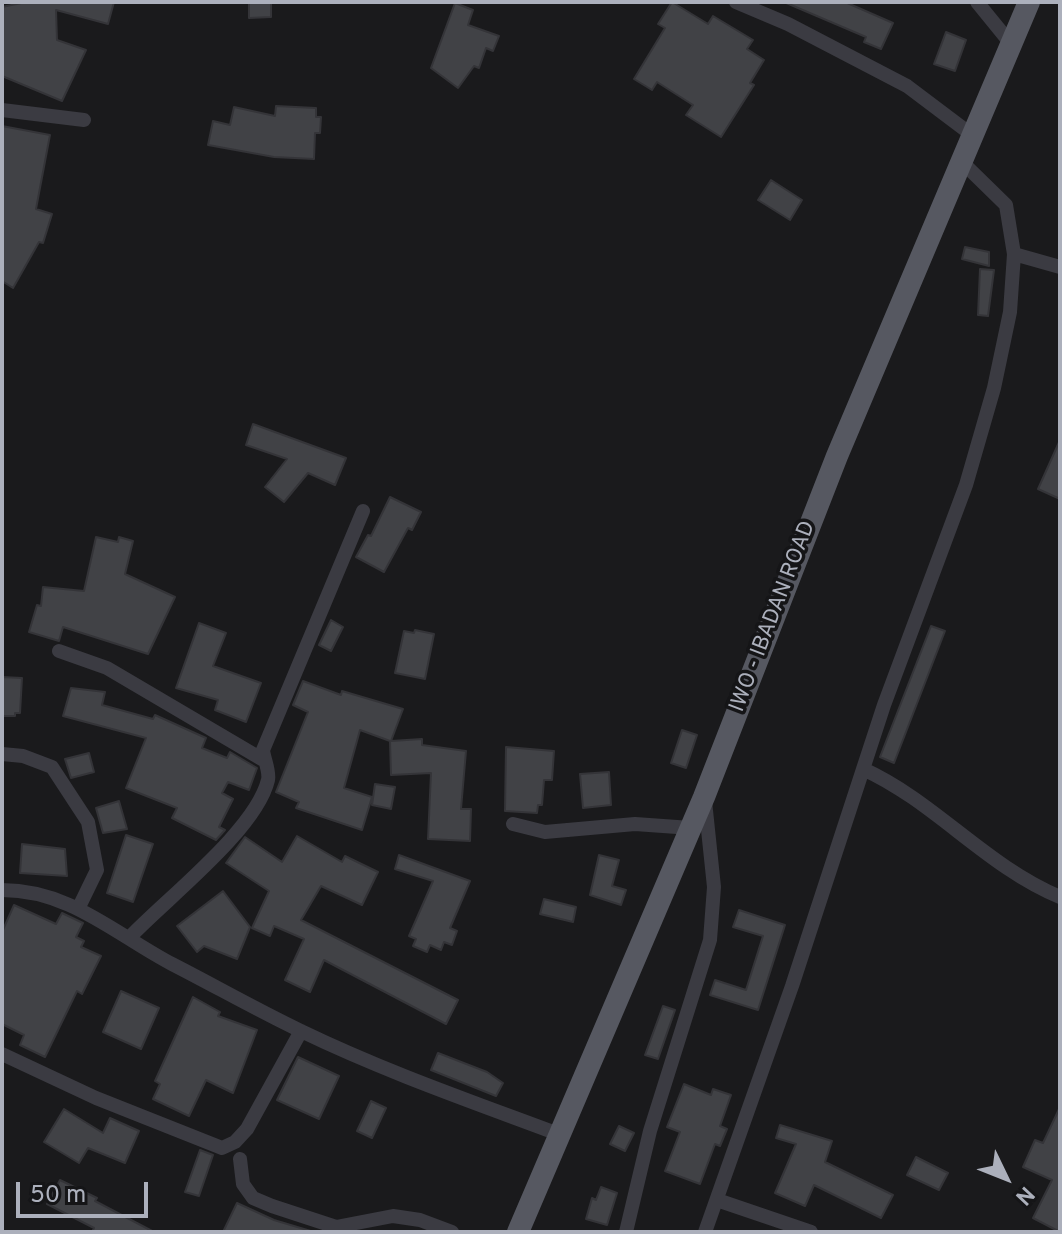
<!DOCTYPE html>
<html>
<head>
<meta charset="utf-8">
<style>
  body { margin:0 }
  #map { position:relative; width:1062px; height:1234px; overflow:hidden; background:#1a1a1c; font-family:Overpass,sans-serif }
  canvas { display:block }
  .frame { position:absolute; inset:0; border:4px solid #acb0bc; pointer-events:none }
  .north { position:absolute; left:966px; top:1138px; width:80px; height:80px; -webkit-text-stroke:6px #151517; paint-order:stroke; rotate:133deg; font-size:22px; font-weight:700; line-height:32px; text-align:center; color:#acb0bc }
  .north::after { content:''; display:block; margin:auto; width:28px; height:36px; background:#acb0bc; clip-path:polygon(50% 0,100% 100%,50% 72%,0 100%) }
  .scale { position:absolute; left:16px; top:1182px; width:132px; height:36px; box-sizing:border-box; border:4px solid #acb0bc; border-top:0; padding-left:10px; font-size:24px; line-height:28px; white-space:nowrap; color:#acb0bc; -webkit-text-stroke:6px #151517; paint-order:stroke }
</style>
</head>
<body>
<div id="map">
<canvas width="1062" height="1234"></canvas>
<div class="frame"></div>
<div class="north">N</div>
<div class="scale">50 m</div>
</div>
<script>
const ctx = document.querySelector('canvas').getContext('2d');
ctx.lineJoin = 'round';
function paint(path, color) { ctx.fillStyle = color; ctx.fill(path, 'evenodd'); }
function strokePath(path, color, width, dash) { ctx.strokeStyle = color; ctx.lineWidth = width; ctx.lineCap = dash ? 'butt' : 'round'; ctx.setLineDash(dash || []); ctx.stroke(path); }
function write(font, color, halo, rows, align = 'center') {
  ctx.font = font + ' Overpass,sans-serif'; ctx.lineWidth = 7; ctx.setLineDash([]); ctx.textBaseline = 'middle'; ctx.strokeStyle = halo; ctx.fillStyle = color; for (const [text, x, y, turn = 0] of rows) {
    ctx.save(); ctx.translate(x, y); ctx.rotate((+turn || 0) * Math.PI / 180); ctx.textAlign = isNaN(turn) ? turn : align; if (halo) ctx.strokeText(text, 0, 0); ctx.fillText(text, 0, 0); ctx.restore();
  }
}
const building = new Path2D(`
  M26,2h88l-6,22 -52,-14 1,30 29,10 -24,51 -60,-25v-69z
  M249,2h22v15l-22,1z
  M672,2l36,22 5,-8 40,24 -6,9 17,11 -14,23 4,2 -33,52 -35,-22 7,-10 -36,-23 -5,8 -18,-11 31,-51 -7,-4z
  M784,2h61l48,21 -12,26 -17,-7 2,-5z
  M455,3l18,7 -5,15 31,11 -6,15 -7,-3 -7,20 -5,-2 -16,22 -27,-20z
  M946,32l20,8 -11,31 -21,-7z
  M276,106l40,2v9h5l-1,16h-5l-1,26 -40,-2 -66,-12 5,-24 17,4 4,-18 41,9z
  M2,126l48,9 -14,74 16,5 -9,29 -4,-1 -26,46 -11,-7z
  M771,180l31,20 -12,20 -32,-20z
  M965,247l24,5v14l-27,-7z
  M980,269l14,1 -6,46 -10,-1z
  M253,424l93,34 -11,27 -27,-12 -24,29 -19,-15 22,-28 -41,-14z
  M1060,440v59l-22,-10z
  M390,497l31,15 -9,18 -4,-2 -24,44 -28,-15 12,-22 3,1z
  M96,537l22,5 1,-5 14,4 -8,33 50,23 -27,57 -85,-27 -4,14 -30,-9 8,-27 4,1 2,-19 41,4z
  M331,620l12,7 -12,24 -12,-6z
  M199,623l27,10 -13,33 48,17 -15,39 -31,-12 3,-10 -42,-12z
  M931,626l14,5 -51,132 -14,-6z
  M415,630l19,4 -9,45 -30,-6 9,-42 10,2z
  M2,677l20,1 -2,35h-5v3h-13z
  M303,681l38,14 1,-4 61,18 -12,32 31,-2v6l44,6 -5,58h10l-1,32 -42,-2 3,-66 -40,2 -1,-34 -30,-11 -16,58 28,9 -10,33 -66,-22 3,-6 -23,-10 32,-80 -15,-7z
  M71,688l34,4 -3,13 51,14 2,-4 51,23 -4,10 25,10 3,-6 27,16 -8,22 -21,-8 -6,11 11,6 -14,28 6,3 -9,10 -44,-22 5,-10 -51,-20 20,-50 -83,-22z
  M682,730l15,5 -11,33 -15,-5z
  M506,747l48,4 -2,29h-8l-2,25h-4l-1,8 -32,-2z
  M89,753l5,19 -23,6 -6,-19z
  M609,772l2,33 -28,3 -3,-34z
  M375,784l20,3 -4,22 -19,-4z
  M119,801l8,28 -24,4 -7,-25z
  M126,835l27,9 -20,58 -26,-9z
  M297,836l45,26 3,-6 33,16 -16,33 -41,-19 -20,34 157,80 -12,24 -122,-64 -14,32 -25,-12 19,-41 -30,-13 -4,10 -18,-8 17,-37 -43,-28 19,-26 37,25z
  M22,844l43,5 2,27 -47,-3z
  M399,855l71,26 -20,47 7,3 -5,14 -8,-3 -3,8 -11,-5 -3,7 -14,-6 3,-7 -7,-3 24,-55 -38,-12z
  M599,855l20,5 -7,26 14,4 -5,15 -31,-10z
  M223,891l27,36 -13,32 -33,-13 -7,6 -20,-26z
  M544,899l32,8 -3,15 -33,-8z
  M14,905l42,19 6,-11 21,10 -7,14 8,4 -3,6 20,9 -19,38 -5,-3 -32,66 -25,-12 4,-10 -22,-11v-92z
  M739,910l46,15 -27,85 -48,-15 5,-15 31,10 17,-54 -30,-9z
  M121,991l38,17 -18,41 -38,-17z
  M193,997l27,15 -2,4 39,14 -24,63 -27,-13 -17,36 -36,-17 7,-15 -5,-3z
  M663,1006l12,4 -17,49 -13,-4z
  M438,1053l49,19 16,11 -7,13 -65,-26z
  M298,1057l41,19 -20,43 -42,-19z
  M684,1084l27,11 2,-6 18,6 -11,31 7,3 -7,17 -5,-2 -15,40 -35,-13 15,-39 -13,-5z
  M371,1101l15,7 -14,30 -15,-7z
  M1060,1107v125l-27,-14 19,-38 -29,-13 12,-27 8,3z
  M64,1109l39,24 7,-15 29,13 -14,32 -37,-15 -9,15 -35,-21z
  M780,1125l52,16 -7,21 68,33 -12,23 -67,-33 -9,21 -30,-13 21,-49 -20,-6z
  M619,1126l15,7 -9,18 -15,-7z
  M200,1150l13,5 -14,41 -14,-4z
  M916,1157l32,16 -9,17 -32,-15z
  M60,1180l37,18 -2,3 59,31h-62l2,-4 -47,-24z
  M601,1187l16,6 -10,32 -21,-6 6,-21 4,2z
  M237,1203l37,17 40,12h-91z`);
paint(building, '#414246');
strokePath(building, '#343438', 2);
strokePath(new Path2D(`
  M736,2l52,22 119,62 65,49
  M977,2l35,43
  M2,110l82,10
  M1014,254l46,13
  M59,651l48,17 158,93
  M2,754l21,2 29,11 36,55 9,48 -18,37
  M863,769c71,32 124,98 197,128
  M513,824l32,8 90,-8 56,4
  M2,890c68,0 113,44 170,74 43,22 85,46 129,67 85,41 172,71 260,104
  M130,937c36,-38 126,-107 138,-157 2,-8 -4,-21 -5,-30l100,-239
  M2,1054l94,44 126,50 13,-6 12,-13 54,-98
  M240,1159l3,25 10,14 19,8 64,21 57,-11 27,4 32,12
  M717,1200l94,32
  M626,1232l24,-101 60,-191 4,-53 -9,-86
  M705,1232l87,-246 92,-281 82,-220 28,-97 16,-76 4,-58 -8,-49 -43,-42`), '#3b3b42', 14);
strokePath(new Path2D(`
  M518,1232l186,-435 133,-341 192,-454`), '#565861', 22);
write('22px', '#acb0bc', '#151517', [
  ["IWO - IBADAN ROAD",774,617,-69]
]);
</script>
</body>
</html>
